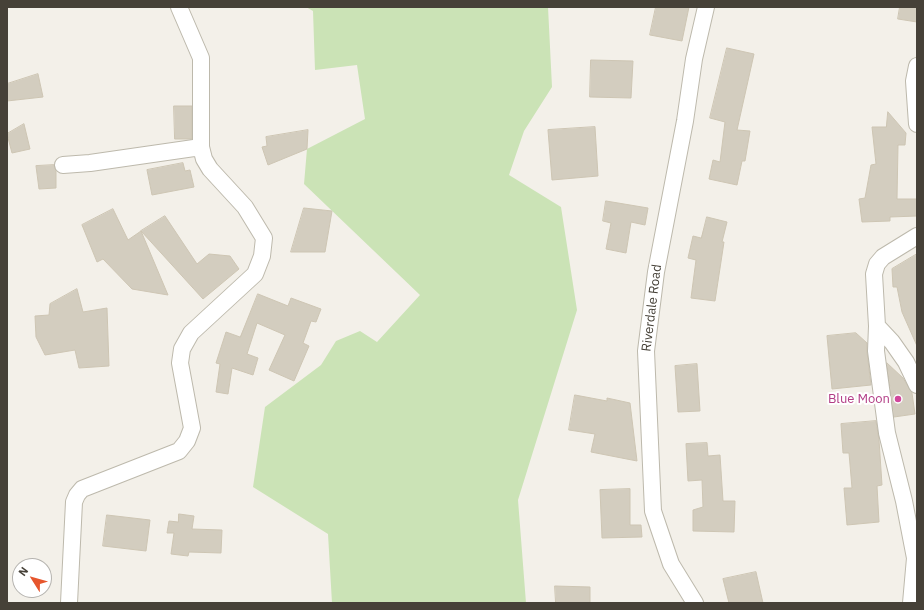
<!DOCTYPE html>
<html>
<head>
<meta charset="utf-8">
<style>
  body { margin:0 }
  #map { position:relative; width:924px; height:610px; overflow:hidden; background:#f3f0e9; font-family:"IBM Plex Sans",sans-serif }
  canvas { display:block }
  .frame { position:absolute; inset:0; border:8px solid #464138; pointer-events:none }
  .north { position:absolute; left:12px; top:558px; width:40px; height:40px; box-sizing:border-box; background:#fff; border:1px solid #b5b3af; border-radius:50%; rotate:307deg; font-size:11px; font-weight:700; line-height:16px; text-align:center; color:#464138 }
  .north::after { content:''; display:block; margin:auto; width:14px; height:18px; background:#e6562d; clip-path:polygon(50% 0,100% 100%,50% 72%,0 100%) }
</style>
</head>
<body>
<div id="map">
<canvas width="924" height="610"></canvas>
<div class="frame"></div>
<div class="north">N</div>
</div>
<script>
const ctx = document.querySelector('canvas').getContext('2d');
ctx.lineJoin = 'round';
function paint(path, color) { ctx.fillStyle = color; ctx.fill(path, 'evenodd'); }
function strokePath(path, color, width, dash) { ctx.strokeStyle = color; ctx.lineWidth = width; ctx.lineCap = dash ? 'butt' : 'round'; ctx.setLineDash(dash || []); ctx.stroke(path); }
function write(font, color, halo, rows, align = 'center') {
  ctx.font = font + ' "IBM Plex Sans",sans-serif'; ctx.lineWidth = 4; ctx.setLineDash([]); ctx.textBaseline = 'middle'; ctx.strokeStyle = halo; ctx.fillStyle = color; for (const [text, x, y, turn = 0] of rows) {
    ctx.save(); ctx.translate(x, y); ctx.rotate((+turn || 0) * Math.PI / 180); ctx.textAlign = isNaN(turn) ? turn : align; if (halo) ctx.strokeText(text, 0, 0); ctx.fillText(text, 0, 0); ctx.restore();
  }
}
paint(new Path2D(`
  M306,7h242l4,80 -28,44 -15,44 52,32 16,103 -59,190 8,103h-194l-4,-69 -75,-47 12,-80 56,-42 15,-24 24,-10 17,11 43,-47 -116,-111 3,-35 58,-30 -8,-54 -42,5 -2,-59z`), '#cbe3b6');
const building = new Path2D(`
  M656,7h33l-7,34 -32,-6z
  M900,7h17v15l-19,-3z
  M727,48l27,6 -17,76 13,1 -5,30h-3l-5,24 -28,-6 4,-19 7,2 5,-40 -15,-4z
  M591,60l42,1 -2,37 -41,-1z
  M38,74l5,23 -36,4v-17z
  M174,106h18v33h-17z
  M888,112l18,21 -1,12h-7l-1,54h20v17l-27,1v4l-28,1 -3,-23 6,-1 6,-33 5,-1 -4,-37h14z
  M24,124l6,25 -18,4 -5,-19z
  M595,127l3,49 -46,4 -4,-50z
  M308,130l-1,19 -39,16 -6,-18 5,-1 -1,-9z
  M183,163l2,8 5,-1 4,17 -42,8 -5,-25z
  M54,165l2,6v17l-17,1 -3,-23z
  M606,201l42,7 -3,17 -14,-3 -5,31 -20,-4 5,-26 -8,-2z
  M304,208l28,3 -7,41h-34z
  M113,209l15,31 13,-9 27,64 -36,-6 -29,-30 -6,3 -15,-37z
  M165,216l32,48 12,-10 21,2 9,13 -36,30 -62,-68z
  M707,217l20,5 -5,20h2l-9,59 -24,-3 5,-38 -8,-2 5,-22 8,2z
  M917,254v92l-15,-34 -5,-25h-4l-1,-18z
  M77,289l6,23 24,-4 2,58 -30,2 -4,-18 -30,5 -9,-18 -1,-21 14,-1 1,-11z
  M258,294l30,12 3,-8 30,11 -5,13 -5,-1 -8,22 6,3 -15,35 -25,-11 16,-35 -28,-12 -10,31 11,4 -5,17 -21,-7 -4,26 -12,-2 4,-28 -4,-1 10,-31 14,5z
  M856,333l11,10v9l4,33 -39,4 -5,-53z
  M887,363l16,15 9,15 3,21 -21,3z
  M697,364l3,47 -22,1 -3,-46z
  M575,395l32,6v-3l23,5 7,58 -46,-9 4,-18 -26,-4z
  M876,421l3,19 3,45 -5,1 2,36 -32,3 -3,-37h8l-3,-35h-6l-2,-29z
  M707,443l1,13 12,-1 3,46h12l-1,31 -41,-1v-21l10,-3 -1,-27 -14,1 -2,-37z
  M630,489v36h11l1,12 -40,1 -2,-48z
  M179,514l15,2 -2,13 30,1 -1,23 -32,-1 -1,4 -17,-2 3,-21h-7l2,-12 9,1z
  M107,515l43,5 -4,31 -43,-5z
  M756,572l7,31h-34l-6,-24z
  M555,586l35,1v16h-34z`);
paint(building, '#d3cdbf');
strokePath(building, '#cdc5b3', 1);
const minor = new Path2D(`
  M917,66l-3,15 3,43
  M63,165l27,-2 111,-16
  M877,326l15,16 14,20 11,23
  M69,603l5,-101 3,-7 5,-6 97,-38 8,-10 5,-13 -12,-65 2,-14 9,-16 64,-59 7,-18 2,-18 -19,-31 -35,-38 -6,-10 -3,-12v-89l-22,-51
  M695,603l-24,-39 -18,-53 -7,-160 10,-79 29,-151 9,-62 12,-52
  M911,603l4,-45 -11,-57 -17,-68 -11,-82 1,-25 -3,-52 3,-10 6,-7 34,-21`);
strokePath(minor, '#bdb9ac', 18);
strokePath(minor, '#fff', 16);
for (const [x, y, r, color] of [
  [898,399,4,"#d1479c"]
]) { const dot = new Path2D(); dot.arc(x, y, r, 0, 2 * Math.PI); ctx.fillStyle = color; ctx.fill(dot); strokePath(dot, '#fff', 1.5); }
write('13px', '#464138', '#fff', [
  ["Riverdale Road",652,308,-83]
]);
write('13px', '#b23c85', '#fff', [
  ["Blue Moon",890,399]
], 'right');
</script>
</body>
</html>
